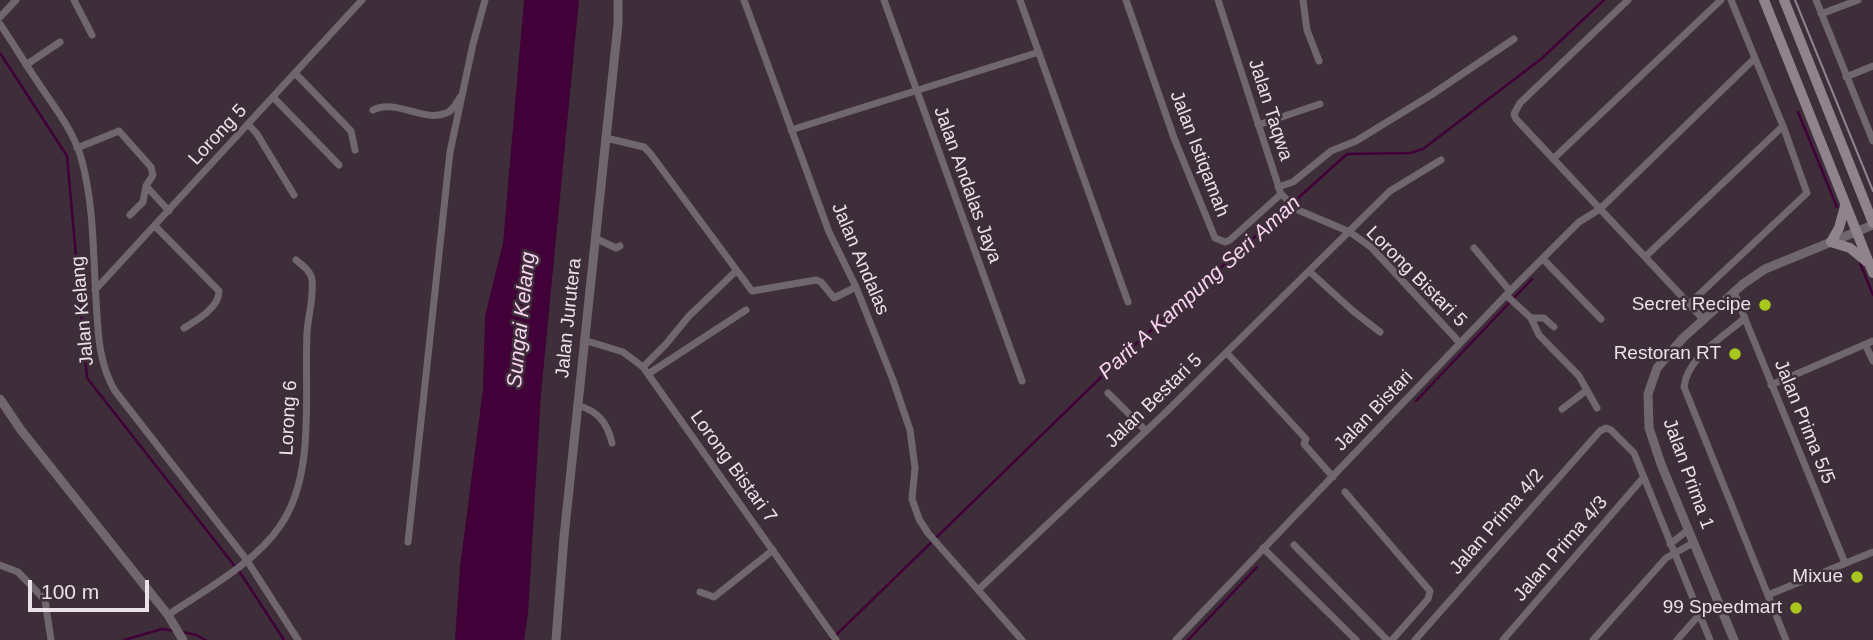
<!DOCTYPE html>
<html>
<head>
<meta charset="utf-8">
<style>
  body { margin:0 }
  #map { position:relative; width:1873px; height:640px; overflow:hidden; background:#3e2e3a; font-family:Arial,sans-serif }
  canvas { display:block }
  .scale { position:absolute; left:28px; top:580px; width:121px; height:32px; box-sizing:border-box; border:4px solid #ebe1e9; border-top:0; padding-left:9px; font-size:21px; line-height:24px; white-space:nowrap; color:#ebe1e9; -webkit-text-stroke:5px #3e2e3a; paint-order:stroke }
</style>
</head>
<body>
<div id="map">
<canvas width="1873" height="640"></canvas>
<div class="scale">100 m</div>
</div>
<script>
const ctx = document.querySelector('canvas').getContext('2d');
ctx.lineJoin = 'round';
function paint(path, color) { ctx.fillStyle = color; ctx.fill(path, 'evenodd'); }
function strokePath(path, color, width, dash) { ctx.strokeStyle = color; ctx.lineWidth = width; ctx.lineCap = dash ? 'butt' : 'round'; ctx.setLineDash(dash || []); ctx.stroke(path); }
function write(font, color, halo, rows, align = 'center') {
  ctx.font = font + ' Arial,sans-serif'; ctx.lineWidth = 5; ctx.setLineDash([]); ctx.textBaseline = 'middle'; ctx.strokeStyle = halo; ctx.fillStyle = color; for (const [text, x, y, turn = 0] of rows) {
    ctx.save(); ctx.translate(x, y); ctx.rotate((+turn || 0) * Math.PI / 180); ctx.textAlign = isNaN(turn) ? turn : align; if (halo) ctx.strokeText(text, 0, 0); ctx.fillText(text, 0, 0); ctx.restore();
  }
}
paint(new Path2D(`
  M524,0h55l-38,394 -13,220 -4,26h-69l5,-73 23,-178 2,-73 18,-73z`), '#410138');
strokePath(new Path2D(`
  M0,53l67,103 20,222 154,196 43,66
  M1798,112l39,95
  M1860,263l13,32
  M1416,401l116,-122
  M182,632l14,3 10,5
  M124,640l38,-11 13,2
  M831,640l297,-289 219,-197 63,-1 13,-4 118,-90 63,-59
  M1188,640l69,-73`), '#410138', 2.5);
strokePath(new Path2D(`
  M74,0l18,35
  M744,0l85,232 27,55 37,93 17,50 5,38 -3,31 7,20 9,14 94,107
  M884,0l138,381
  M1020,0l108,302
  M1126,0l48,138 41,100 10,4 5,-2 51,-46
  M1218,0l63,194 17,16 52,22 22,16 88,95
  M1303,0l4,30 12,31
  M1628,0l-108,103 -6,11 2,5 187,200
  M1816,0l57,141
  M1821,14l37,-14
  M0,17l16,-17
  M0,24c12,18 23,36 35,54 17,26 39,52 47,83 12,45 11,92 14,138 2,32 2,63 19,92l131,168 52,81
  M26,65l34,-23
  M296,74l55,57 4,19
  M1846,77l27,-11
  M274,98l65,67
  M373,110c22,-12 52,13 73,3 7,-2 11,-11 15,-17
  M249,125l8,9 37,61
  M1258,125l62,-21
  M791,130l248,-78
  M606,138l38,9 6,6 102,138 64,-11 5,2 13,16 22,-11
  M77,148l42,-17 32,36 2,8 -7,11 23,25
  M1553,159l168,-159
  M1278,187l15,-5 38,-31 25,-10 75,-46 83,-56
  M130,215l13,-13 3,-16
  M155,226l64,65c0,17 -22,29 -35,37
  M595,238l21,10 4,-2
  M1474,248l36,43
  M1645,257l138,-131
  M1543,259l58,60
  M1309,271l44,40 27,21
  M95,290l267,-290
  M1734,292l111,271
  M1506,295l25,23h13l10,9
  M1689,304l118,-111 -24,-67 -52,-126
  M1531,318l8,17 40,41 18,32
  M1745,318c-22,19 -58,40 -61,69l102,253
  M584,340l39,12 20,15 193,273
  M1866,346l7,15
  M1227,353l79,86 -2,5 29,33
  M643,367l23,-23 23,-28 47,-45
  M648,374l98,-64
  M1771,385l102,-44
  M1108,393l38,38
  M577,405c21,6 30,17 35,38
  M1562,409l25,-19
  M1345,492l85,99 -2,8 -36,41
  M408,542l42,-390 23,-108 12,-44
  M1670,544l18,-14
  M1294,545l93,95
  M1263,548l93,92
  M0,565l18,7 27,28 6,40
  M978,590l187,-177 225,-222 51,-31
  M700,592l14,5 59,-47
  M1768,595l105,-43
  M168,615c37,-25 87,-52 112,-89 36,-51 24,-133 27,-193 1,-17 7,-36 5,-53 -1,-9 -9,-14 -16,-20
  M1176,640l334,-349 69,-69 21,-13 154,-150
  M1415,640l185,-209 6,-3 5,2 23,23 76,187
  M1503,640l140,-162
  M1593,640l73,-82 27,-15
  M1677,640l22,-25`), '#6f676d', 7);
strokePath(new Path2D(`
  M0,399l21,31 147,185 15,25
  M556,640l8,-103 54,-513v-24
  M1734,640l-73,-176 -12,-36 -1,-34 9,-26 26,-30 60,-54 22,-15 108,-44`), '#6f676d', 9);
strokePath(new Path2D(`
  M1764,0l109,273
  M1784,0l89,223
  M1845,206l-6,22 -8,14 19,6 17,14`), '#8f838c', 10);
strokePath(new Path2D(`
  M1795,0l78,191`), '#91848e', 2);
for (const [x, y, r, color] of [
  [1765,305,7,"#a8c71d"],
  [1735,354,7,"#a8c71d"],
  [1857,577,7,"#a8c71d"],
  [1796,608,7,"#a8c71d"]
]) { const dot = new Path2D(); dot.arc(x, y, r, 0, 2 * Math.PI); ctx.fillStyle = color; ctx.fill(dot); strokePath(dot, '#3e2e3a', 2.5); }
write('19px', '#ebe1e9', '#3e2e3a', [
  ["Jalan Taqwa",1270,110,72],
  ["Lorong 5",218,135,-47],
  ["Jalan Istiqamah",1199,154,69],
  ["Jalan Andalas Jaya",967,185,70],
  ["Jalan Andalas",860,259,67],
  ["Lorong Bistari 5",1416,277,45],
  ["Jalan Kelang",83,311,-95],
  ["Jalan Jurutera",569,318,-84],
  ["Jalan Bestari 5",1154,401,-44],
  ["Jalan Bistari",1374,411,-46],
  ["Lorong 6",289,418,-87],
  ["Jalan Prima 5/5",1804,422,68],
  ["Lorong Bistari 7",733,467,54],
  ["Jalan Prima 1",1688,474,70],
  ["Jalan Prima 4/2",1497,522,-49],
  ["Jalan Prima 4/3",1561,549,-49]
]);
write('19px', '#ebe1e9', '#3e2e3a', [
  ["Secret Recipe",1751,305],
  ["Restoran RT",1721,354],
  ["Mixue",1843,577],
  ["99 Speedmart",1782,608]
], 'right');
write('italic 21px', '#fad4f1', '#3e2e3a', [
  ["Parit A Kampung Seri Aman",1200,288,-42],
  ["Sungai Kelang",522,320,-84]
]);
</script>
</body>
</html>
